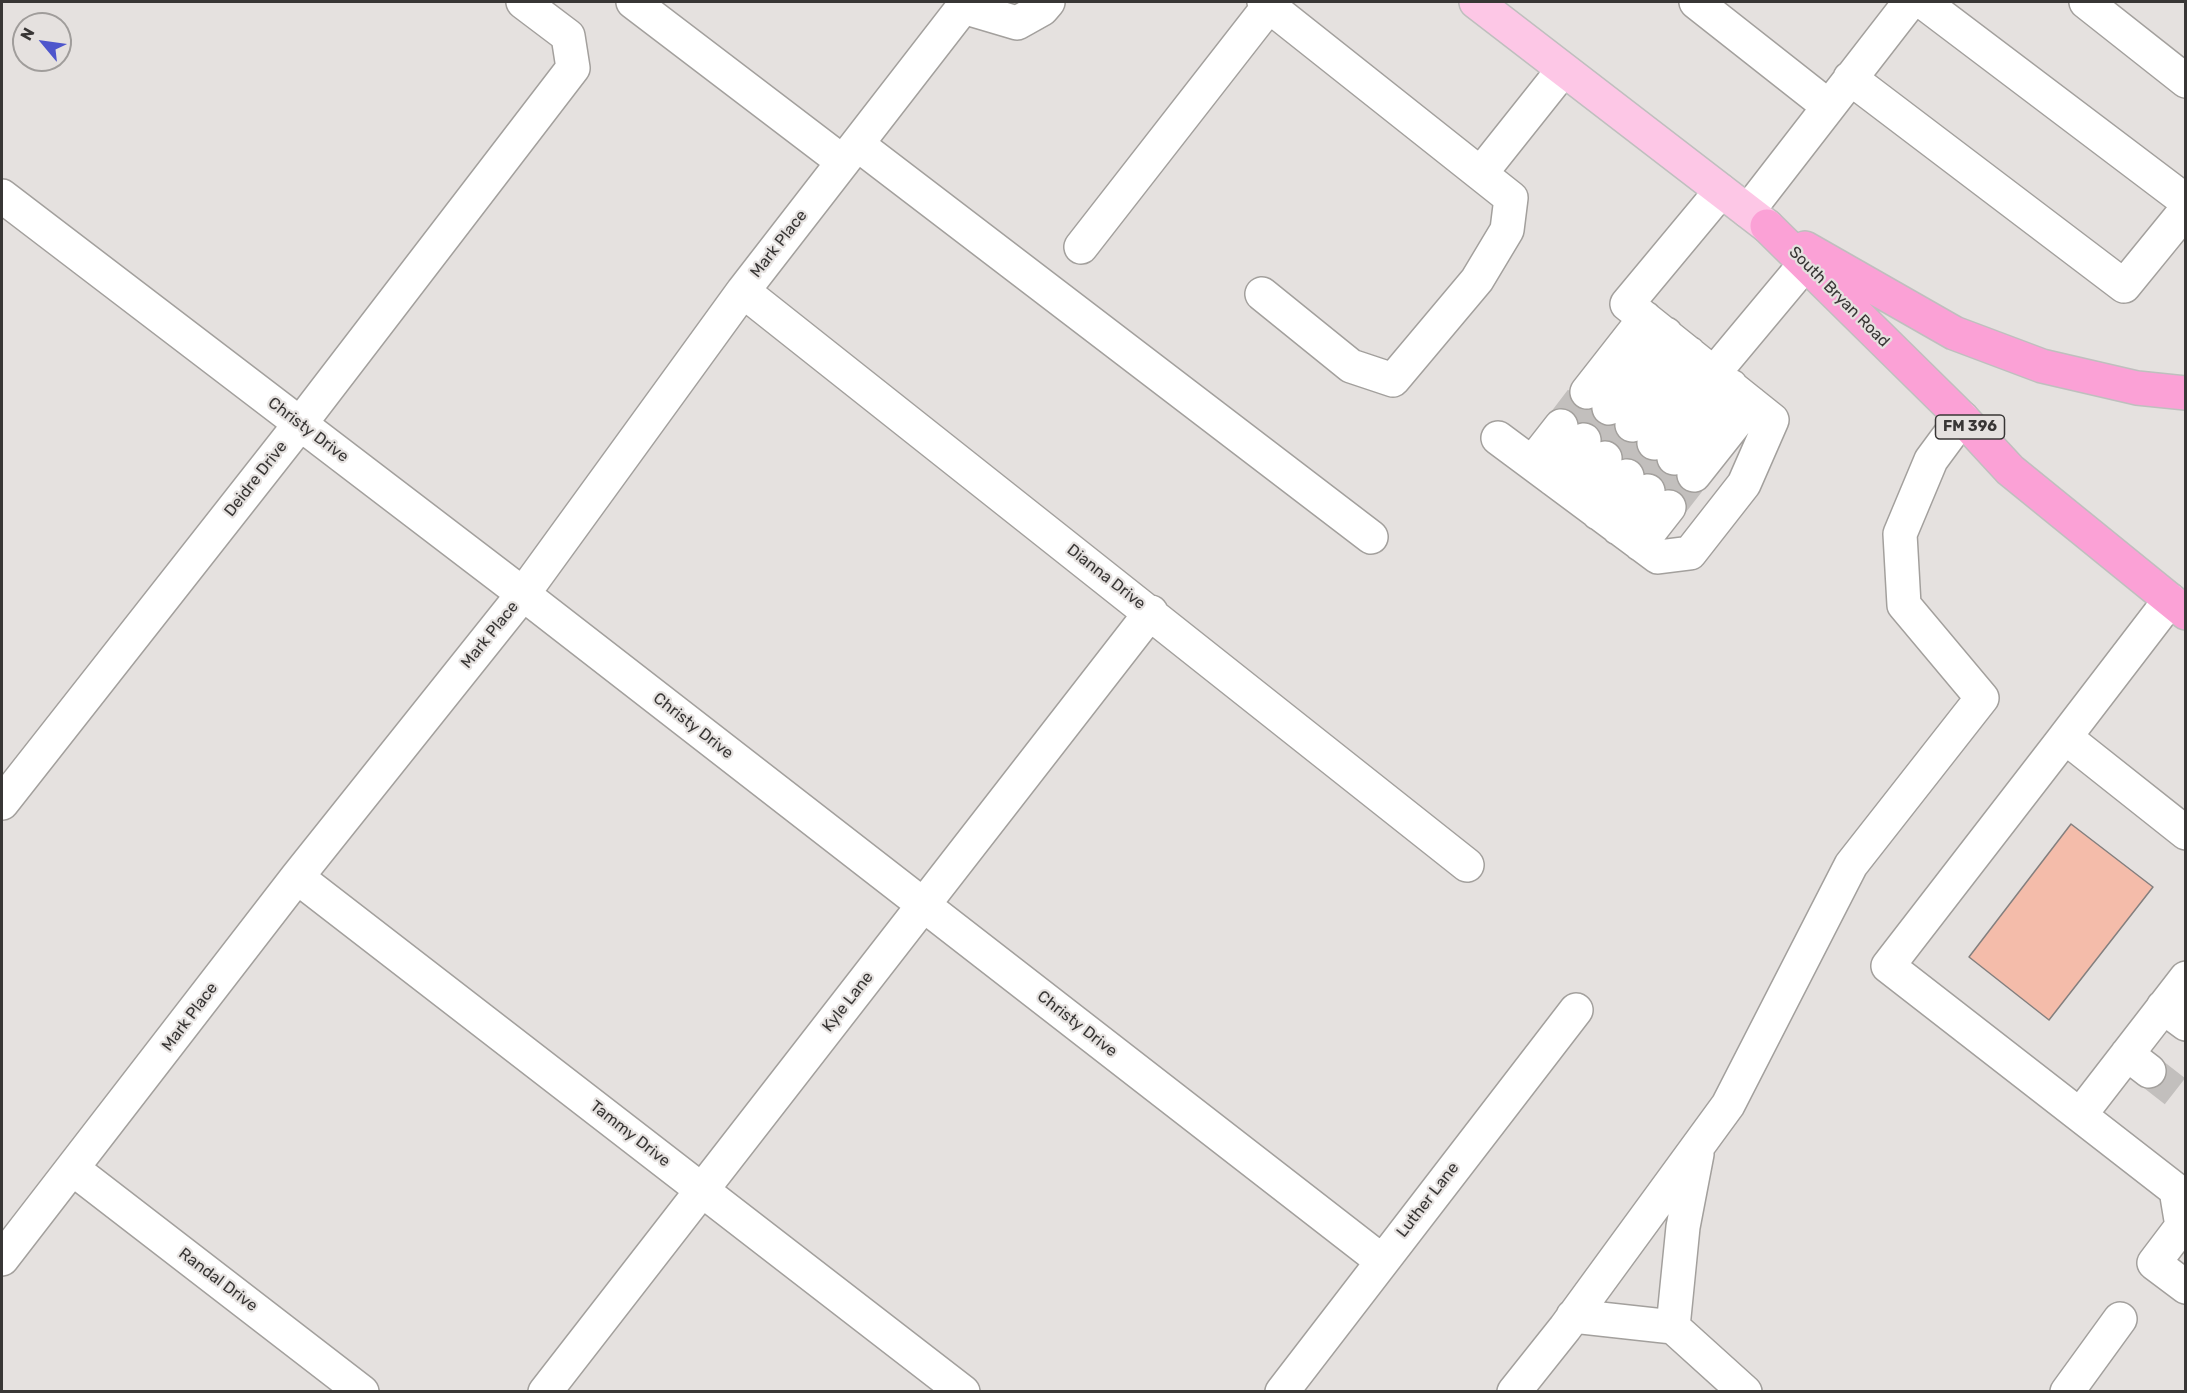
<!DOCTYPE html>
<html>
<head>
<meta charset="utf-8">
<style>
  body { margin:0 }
  #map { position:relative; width:2187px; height:1393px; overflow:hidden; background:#e5e1df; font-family:Rubik,sans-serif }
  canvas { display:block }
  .frame { position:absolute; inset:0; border:3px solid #383635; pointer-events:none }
  .north { position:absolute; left:12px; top:12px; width:60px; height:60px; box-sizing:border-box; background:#e5e1df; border:2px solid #a09d9b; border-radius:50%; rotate:299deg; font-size:16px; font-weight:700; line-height:24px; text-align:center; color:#383635 }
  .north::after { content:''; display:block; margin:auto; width:21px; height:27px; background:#4e56cc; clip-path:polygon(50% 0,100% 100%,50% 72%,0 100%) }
</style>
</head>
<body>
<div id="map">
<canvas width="2187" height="1393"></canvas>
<div class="frame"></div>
<div class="north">N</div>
</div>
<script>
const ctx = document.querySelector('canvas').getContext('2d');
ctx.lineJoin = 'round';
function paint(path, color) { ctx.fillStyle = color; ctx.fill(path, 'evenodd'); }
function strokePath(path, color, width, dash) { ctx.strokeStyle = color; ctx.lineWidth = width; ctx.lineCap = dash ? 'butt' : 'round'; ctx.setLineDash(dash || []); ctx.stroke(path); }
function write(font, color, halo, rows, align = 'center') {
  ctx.font = font + ' Rubik,sans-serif'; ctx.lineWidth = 4.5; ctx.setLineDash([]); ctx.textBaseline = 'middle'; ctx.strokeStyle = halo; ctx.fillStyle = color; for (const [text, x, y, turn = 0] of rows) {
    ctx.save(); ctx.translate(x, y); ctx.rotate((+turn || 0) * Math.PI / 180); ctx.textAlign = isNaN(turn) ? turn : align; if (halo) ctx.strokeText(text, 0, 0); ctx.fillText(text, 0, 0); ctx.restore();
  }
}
const building = new Path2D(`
  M2071,824l82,63 -104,133 -80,-63z`);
paint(building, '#f4bcaa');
strokePath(building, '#837f7e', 1.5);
strokePath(new Path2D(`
  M1561,426l26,-34
  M1584,440l25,-32
  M1605,458l27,-33
  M1627,476l27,-33
  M1648,491l26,-33
  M1669,507l25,-32
  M2149,1071l37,29`), '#c2bfbd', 33, [33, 16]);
const minor = new Path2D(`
  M633,2l210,160
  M1696,2l132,104
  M1923,2l263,199
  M2086,2l100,79
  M963,7l54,16 25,-14 6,-7
  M1850,78l274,208 62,-76
  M857,144l514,393
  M1481,173l82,-103
  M2,196l521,398 859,667
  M1748,211l162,-209
  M1081,247l191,-245
  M743,291l724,574
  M1262,294l89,72 42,14 84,-100 30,-50 4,-32 -247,-196
  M1714,373l91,-109
  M1587,392l58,-74
  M1609,408l57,-74
  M1632,425l57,-72
  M1498,438l160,119 32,-4 54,-69 28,-64 -145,-116 94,-113
  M1654,443l57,-72
  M1674,458l57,-72
  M1532,463l29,-37
  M1694,475l57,-72
  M1553,479l31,-39
  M1576,496l29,-38
  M1598,513l29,-37
  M1618,528l30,-37
  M1640,544l29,-37
  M2065,737l105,-137
  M2,803l298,-379 273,-356 -5,-32 -45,-34
  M297,877l666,515
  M2163,1007l23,17
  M2127,1054l22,17
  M2080,1115l106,-137
  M1697,1154l-14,73 -10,100 72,65
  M73,1169l289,223
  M2182,1226l-6,-36 -288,-224 177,-229 121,96
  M2186,1228l-4,-2 -28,37 32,24
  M2,1259l295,-382 226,-283 220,-303 224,-289
  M1573,1316l100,11
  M545,1392l606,-780
  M1282,1392l294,-382
  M1514,1392l51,-64 163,-223 123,-240 131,-167 -78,-93 -4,-71 31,-74 31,-42
  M2067,1392l53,-73`);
const major = new Path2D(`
  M1476,2l291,224`);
const highway = new Path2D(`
  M1767,226l195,192 48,52 176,143
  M1805,248l149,85 88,33 95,22 49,5`);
strokePath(minor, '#a3a09d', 36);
strokePath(major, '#bfbfbe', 36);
strokePath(highway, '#bfbfbe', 36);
strokePath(minor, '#fff', 33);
strokePath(major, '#fdc7e6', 33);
strokePath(highway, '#fba1d6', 33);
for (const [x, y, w] of [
  [1970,427,69]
]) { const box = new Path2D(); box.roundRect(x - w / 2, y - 12, w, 24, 4.5); ctx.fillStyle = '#e5e1df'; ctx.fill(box); strokePath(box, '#383635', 1.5); }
write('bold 15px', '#383635', null, [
  ["FM 396",1970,427]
]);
write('16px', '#383635', '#e5e1df', [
  ["Mark Place",779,244,-52],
  ["South Bryan Road",1839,297,45],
  ["Christy Drive",308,430,37],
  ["Deidre Drive",256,479,-52],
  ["Dianna Drive",1106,577,38],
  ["Mark Place",490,635,-51],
  ["Christy Drive",693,726,38],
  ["Kyle Lane",848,1002,-52],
  ["Mark Place",190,1017,-53],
  ["Christy Drive",1077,1024,38],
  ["Tammy Drive",630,1134,38],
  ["Luther Lane",1428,1200,-52],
  ["Randal Drive",218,1280,37]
]);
</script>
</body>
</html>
